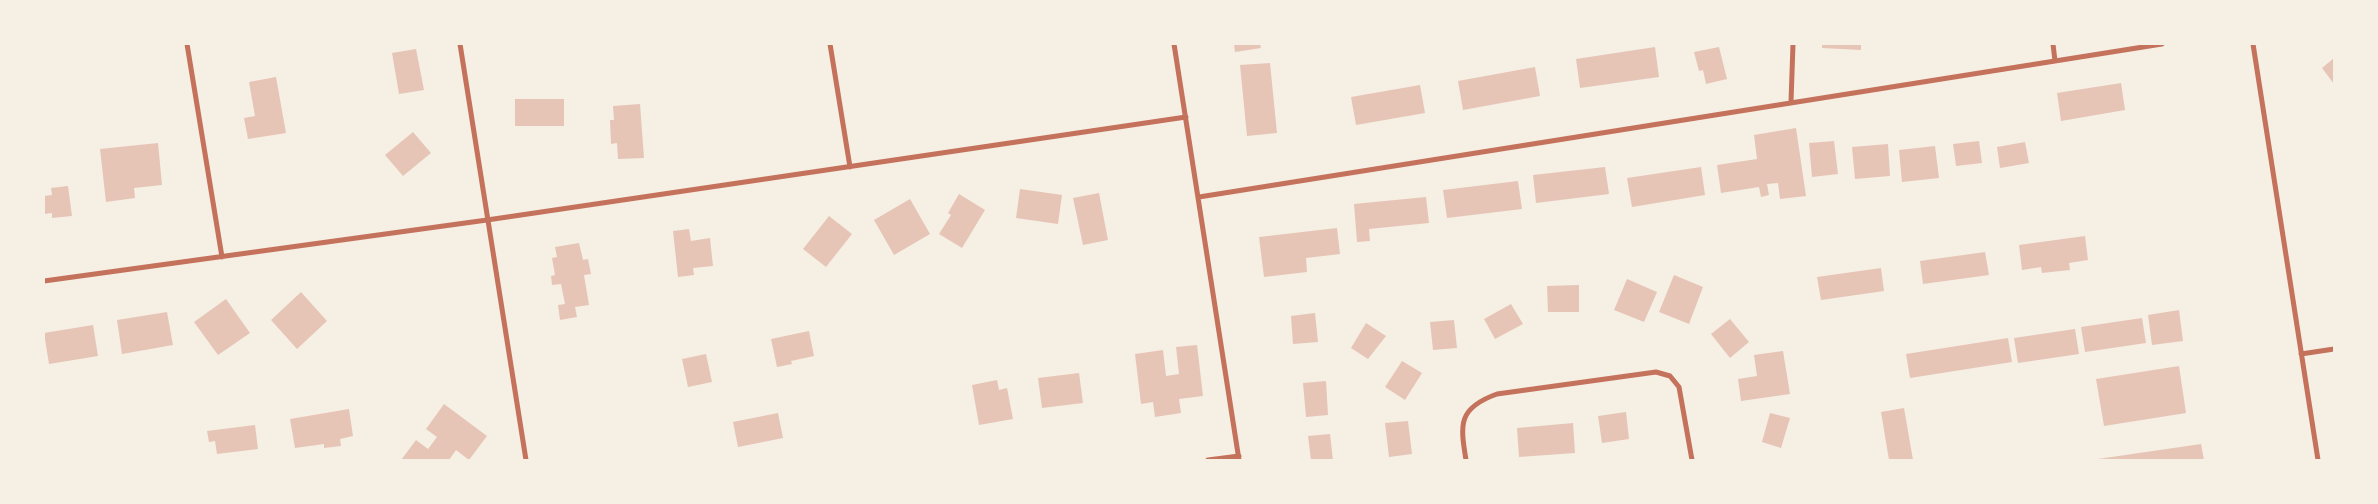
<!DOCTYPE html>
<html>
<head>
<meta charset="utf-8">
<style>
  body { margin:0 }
  #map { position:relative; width:2378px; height:504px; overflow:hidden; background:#f6efe4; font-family:"Roboto Condensed",sans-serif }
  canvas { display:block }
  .frame { position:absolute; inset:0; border:45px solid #f6efe4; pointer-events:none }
</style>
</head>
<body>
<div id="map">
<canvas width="2378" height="504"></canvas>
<div class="frame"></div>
</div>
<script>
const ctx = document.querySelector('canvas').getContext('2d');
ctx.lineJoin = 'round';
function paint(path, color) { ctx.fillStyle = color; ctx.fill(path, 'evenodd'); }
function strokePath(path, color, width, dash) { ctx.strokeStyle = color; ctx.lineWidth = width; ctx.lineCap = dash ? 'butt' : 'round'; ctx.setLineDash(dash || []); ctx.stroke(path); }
paint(new Path2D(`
  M1234,44h26l1,4 -26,4z
  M1822,44h39v6l-39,-2z
  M1655,47l4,30 -79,11 -4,-29z
  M1719,47l8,32 -21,5 -3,-14 -4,1 -5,-19z
  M416,49l8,41 -25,4 -7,-41z
  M2334,58v26l-12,-16z
  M1270,63l7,70 -30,3 -7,-71z
  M1535,67l5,29 -77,14 -5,-29z
  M276,77l10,56 -38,6 -4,-21 11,-2 -6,-34z
  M2121,83l4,27 -64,11 -4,-28z
  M1420,85l5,28 -69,12 -5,-28z
  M515,99h49v27h-49z
  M640,104l4,54 -26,1 -1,-16 -6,1 -1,-24h4l-1,-14z
  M1796,128l10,68 -26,3 -2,-16 -11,1 2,11 -8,2 -2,-10 -38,6 -4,-28 40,-6 -3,-24z
  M413,132l18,21 -28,23 -18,-21z
  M1834,141l4,33 -26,3 -3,-34z
  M1979,141l3,22 -26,3 -3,-22z
  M2025,142l4,21 -29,5 -3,-21z
  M158,143l4,42 -28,3 1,10 -29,4 -6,-53z
  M1888,144l2,32 -35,3 -3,-32z
  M1935,146l4,32 -37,4 -3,-32z
  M1605,167l4,27 -73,9 -3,-28z
  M1701,167l4,28 -73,12 -5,-29z
  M1518,181l4,28 -75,9 -4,-28z
  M68,186l4,30 -20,2v-5l-8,1v-18l8,-1 -1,-7z
  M1020,189l42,6 -4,29 -42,-6z
  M1099,193l9,47 -25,5 -10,-47z
  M959,194l26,16 -23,38 -23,-14 12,-19 -3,-2z
  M1426,197l3,26 -60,6 1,12 -13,1 -3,-38z
  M910,199l20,35 -36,21 -20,-35z
  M829,216l23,18 -26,33 -23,-18z
  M1337,228l3,26 -34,4 1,14 -43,5 -5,-40z
  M689,229l2,12 19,-3 3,28 -20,2 1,7 -16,2 -5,-46z
  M2085,236l3,24 -19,3 1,7 -28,3 -1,-6 -19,3 -3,-25z
  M579,243l4,17 5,-1 3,15 -7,1 5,30 -14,2 2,10 -17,3 -2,-15 7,-1 -4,-20 -9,1 -1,-9 4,-1 -3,-17 5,-1 -2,-10z
  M1985,252l4,23 -66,9 -3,-23z
  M1881,268l3,23 -63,9 -4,-23z
  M1674,275l29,12 -14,37 -30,-12z
  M1627,279l30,13 -13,30 -30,-12z
  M1579,285v27h-31l-1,-26z
  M301,292l26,29 -30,28 -26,-29z
  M226,299l24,34 -32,22 -24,-33z
  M1511,304l12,20 -28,15 -11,-20z
  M2179,310l4,31 -31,4 -4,-30z
  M167,312l6,33 -51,9 -5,-34z
  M1315,313l3,29 -25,2 -2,-28z
  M2142,318l4,25 -61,9 -4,-25z
  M1730,319l19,23 -19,16 -19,-24z
  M1454,320l3,28 -24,2 -3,-28z
  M1366,323l20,13 -18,23 -17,-11z
  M93,325l5,31 -49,8 -5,-31z
  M2075,329l4,25 -61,9 -4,-25z
  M809,331l5,25 -23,5 1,3 -15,3 -6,-28z
  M2008,338l4,24 -102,16 -4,-24z
  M1197,345l6,51 -24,3 2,14 -26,4 -2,-15 -12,2 -6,-50 28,-4 3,26 13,-2 -3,-27z
  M1783,351l7,43 -49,7 -3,-22 19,-3 -3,-21z
  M706,354l6,28 -24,5 -6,-28z
  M1402,361l20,12 -17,27 -20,-13z
  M2179,366l7,47 -82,13 -8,-47z
  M1079,373l4,30 -41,5 -4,-30z
  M997,380l2,10 8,-2 6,31 -34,6 -7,-40z
  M1326,381l2,34 -22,2 -3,-34z
  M444,404l43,32 -18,24 -13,-10 -7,10h-48l15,-20 12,9 9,-12 -11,-8z
  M1904,408l9,52h-24l-8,-48z
  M349,409l4,27 -13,3 1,7 -17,2v-4l-29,4 -5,-29z
  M1626,412l3,27 -27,4 -4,-27z
  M778,413l5,25 -45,9 -5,-25z
  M1770,413l20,5 -9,30 -19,-6z
  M1408,421l4,33 -23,3 -4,-34z
  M1573,423l2,30 -56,4 -2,-29z
  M255,425l3,24 -41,5 -2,-13 -6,1 -2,-11z
  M1330,434l3,26h-22l-3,-24z
  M2201,444l3,16h-106v-1z`), '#e6c5b7');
strokePath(new Path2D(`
  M187,44l35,213
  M460,44l66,416
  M830,44l20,123
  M1174,44l65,416
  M2053,44l2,17
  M2253,44l65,416
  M1791,102l2,-58
  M1199,197l963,-153
  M44,281l443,-61 699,-103
  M2301,354l33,-5
  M1208,460l31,-4
  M1466,460c-6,-36 -8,-52 31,-66l159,-22 14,4 9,11 13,73`), '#c5725c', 5);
</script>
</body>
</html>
